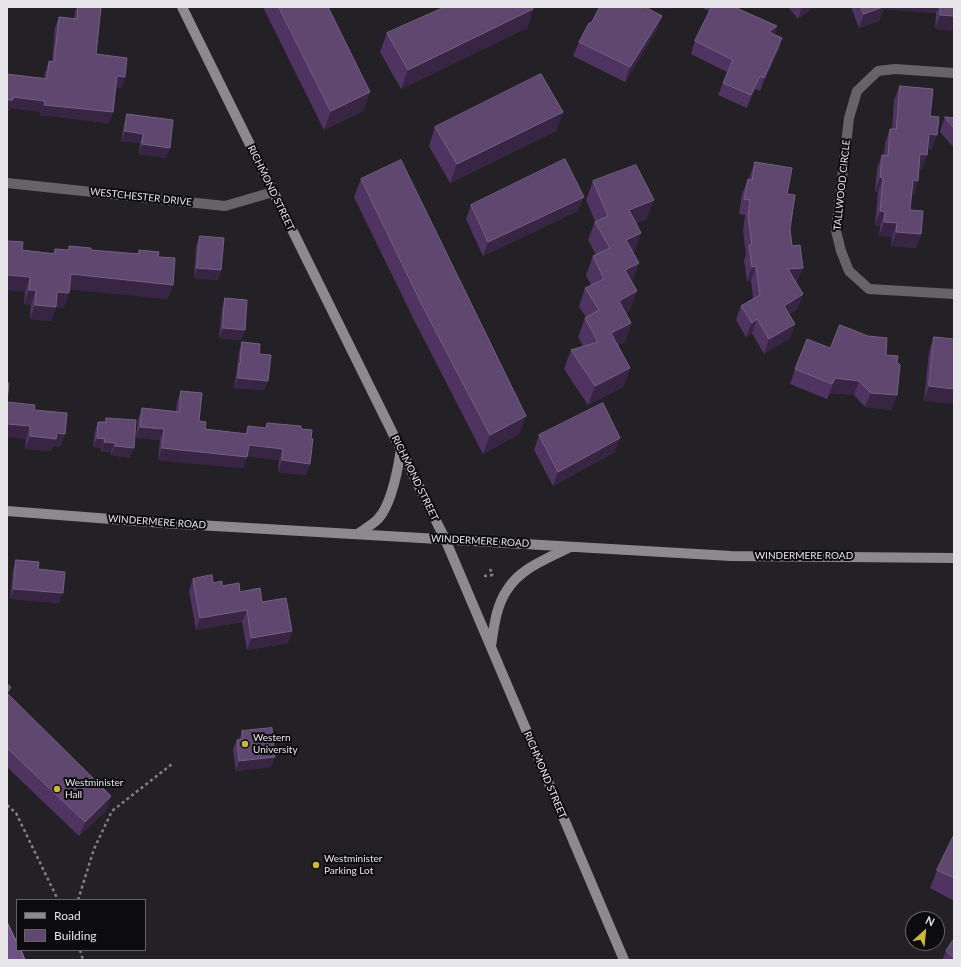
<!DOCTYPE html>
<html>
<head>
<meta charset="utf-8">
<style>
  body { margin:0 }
  #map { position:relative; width:961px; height:967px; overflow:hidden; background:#242126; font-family:Lato,sans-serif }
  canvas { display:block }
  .frame { position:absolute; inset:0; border:8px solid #e8e6ea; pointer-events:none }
  .legend { position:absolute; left:16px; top:899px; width:130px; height:52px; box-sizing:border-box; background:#0c0b0d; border:1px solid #646365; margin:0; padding:5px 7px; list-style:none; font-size:12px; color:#e8e6ea }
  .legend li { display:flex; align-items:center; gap:8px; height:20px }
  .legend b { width:20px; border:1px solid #646365 }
  .north { position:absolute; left:905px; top:911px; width:40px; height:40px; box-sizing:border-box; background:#0c0b0d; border:1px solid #646365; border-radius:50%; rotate:27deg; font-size:11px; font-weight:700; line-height:16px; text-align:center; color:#e8e6ea }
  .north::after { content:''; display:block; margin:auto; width:14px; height:18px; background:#ceb838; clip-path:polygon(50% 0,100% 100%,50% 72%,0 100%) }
</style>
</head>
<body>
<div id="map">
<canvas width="961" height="967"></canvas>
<div class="frame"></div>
<ul class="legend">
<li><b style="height:5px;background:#8d8a8f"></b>Road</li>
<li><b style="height:11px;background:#5f4770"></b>Building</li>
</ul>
<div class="north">N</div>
</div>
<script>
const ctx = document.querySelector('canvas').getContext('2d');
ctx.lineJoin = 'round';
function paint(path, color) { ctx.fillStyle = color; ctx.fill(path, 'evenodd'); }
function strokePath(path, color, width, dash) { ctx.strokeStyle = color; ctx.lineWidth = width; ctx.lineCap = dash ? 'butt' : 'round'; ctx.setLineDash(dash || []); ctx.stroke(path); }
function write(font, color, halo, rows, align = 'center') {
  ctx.font = font + ' Lato,sans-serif'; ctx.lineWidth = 4; ctx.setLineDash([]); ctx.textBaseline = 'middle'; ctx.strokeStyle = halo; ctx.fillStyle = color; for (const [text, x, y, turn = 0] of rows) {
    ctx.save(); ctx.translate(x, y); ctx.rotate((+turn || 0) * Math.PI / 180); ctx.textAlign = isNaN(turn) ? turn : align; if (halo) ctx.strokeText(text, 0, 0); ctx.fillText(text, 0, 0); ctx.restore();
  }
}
const water = new Path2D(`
  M7,922l10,21v7h4l4,10h-18z`);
paint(water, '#6e5185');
strokePath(water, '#937ea3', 1);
strokePath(new Path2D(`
  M490,569l3,6
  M484,576l9,-1 2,2
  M7,805l9,8 42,87
  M78,900l16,-51 18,-38 60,-47
  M80,950l3,10`), '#848186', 2.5, [3, 3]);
strokePath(new Path2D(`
  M954,73l-59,-4 -17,2 -21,20 -8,27 -13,113 5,20 8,20 20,18 85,5
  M7,183l218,23 48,-14`), '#666467', 10);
strokePath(new Path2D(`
  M182,7l263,532 179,421
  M7,511l156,12 568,33 223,2
  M358,534c6,-5 14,-9 20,-15 13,-14 20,-50 23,-70
  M491,646c3,-19 5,-40 16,-56 13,-22 42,-32 63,-43`), '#8d8a8f', 10);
paint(new Path2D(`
  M77,7h24l-5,47 29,23 -4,11 -6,-1 -2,25 -4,11 -69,-8 1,-3 -31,-4 -1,3h-2v-37l37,4 1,-6 4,-11 3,1 3,-34 4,-11 15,2 1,-8z
  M263,7h65l42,85 -7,19 -39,19z
  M705,7h30l42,19 -3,9 8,3 -4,13 -18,40 -5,-2 -8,19 -29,-13 9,-23 -36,-18 4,-13 14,-30 -5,-2z
  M788,7h26l-16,12z
  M851,7h103l-19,22 1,-16 -53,-4 -4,12 -20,7z
  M533,9l-6,19 -126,61 -21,-37 7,-19z
  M662,16l-6,15 -31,51 -52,-26 6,-14 12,-19z
  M900,86l30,30 2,33h-4l-1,6 -5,14h-3l-1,12 -5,14h-2l-1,15 11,24 -5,14 -25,-2 1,-9 -13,-1 1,-10h-5l3,-34h-3l2,-23 5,-14h2l1,-12 5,-14h2l2,-29z
  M563,112l-7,19 -106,52 -21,-37 6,-19z
  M127,114l39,44 -27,-4 1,-11 -19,-2 3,-17z
  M945,117l9,1v30l-14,-16z
  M755,162l32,32 3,35 7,53h-2l8,12 -6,15 -8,5 6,10 -5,14 -26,16 -12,-21 -6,4 -10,-17 5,-14 12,-8 -2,-18 -4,1 -3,-21 2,-5 -3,-24 2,-16 -6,-1 3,-20 6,-15 1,1 1,-4z
  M361,179l165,237 -7,18 -36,20 -68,-132 -61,-125z
  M593,181l54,38 -11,4 5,10 -7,19h-1l6,11 -8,19 -1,28 -4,3 5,10 -6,19 -7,3 12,23 -7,19 -35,18 -24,-36 7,-19 12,-4 -5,-9 7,-19 1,-1 -7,-10 6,-19 6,-3 -5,-10 7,-19 3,-1 -8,-15 7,-19 -9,-21z
  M471,205l107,6 -95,45 -17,-37z
  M200,236l21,34 -3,10 -24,-2 2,-32z
  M69,246l22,4 46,4 2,-4 19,7 15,28 -6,14 -98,-10 -5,19 -8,-1 -5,14 -21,-2 1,-14 -7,-1 1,-12 -3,-42 31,3 2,-4 13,1z
  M225,298l20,32 -4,10 -22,-2 3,-30z
  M934,337l20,2 -30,62 5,-49z
  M242,342l17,12 6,36 -31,-2 2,-15 1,-4 2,-17z
  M830,348l56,7 11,7v33l-6,15 -26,-3 -11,-12 -24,-2 -3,6 -37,-15 5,-15z
  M181,391l18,30 6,8 40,5 3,-8 17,2 2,-5 34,6 10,10 -1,25 -4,11 -28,-3 1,-12 -32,-4 -4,12 -85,-8 2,-20 -24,-2 2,-19 4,-11 34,3 1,-9z
  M34,410l27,37 -8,-1 -2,5 -26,-2 1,-10z
  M106,418l24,40 -19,-3v-3h-10v-4l-8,-1 2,-16 3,-9h7z
  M539,435l76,17 -62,34 -19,-36z
  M16,560l22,9 21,34 -49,-4 3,-29z
  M193,579l20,4 27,9 22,10 30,29 -4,12 -41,7 -5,-28 -46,8 -7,-39z
  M7,684l1,10 103,102 -5,15 -27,25 -72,-69z
  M242,731l29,36 -35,4 -3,-22 4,-9h2z
  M954,835v66l-24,-13 7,-18z
  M954,939v21h-12l4,-9z`), '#4f3461');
paint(new Path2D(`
  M650,7h22l-1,2z
  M802,7h12l-16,12z
  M875,7h63l-2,6 -53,-4 -4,12 -20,7 5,-14z
  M533,9l-6,19 -126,61 7,-19z
  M940,15l14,1v15l-19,-2z
  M662,16l-6,15 -31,51 5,-15z
  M777,26l-5,13 -3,-7z
  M782,38l-4,13 -18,40 4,-13z
  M117,76l8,1 -4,11 -8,-1z
  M760,76l-5,13 -8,19 4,-13z
  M370,92l-7,19 -39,19 7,-19z
  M13,97l32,4 -4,11 -31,-4 -1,3h-2v-11z
  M44,105l69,7 -4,11 -69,-8z
  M563,112l-7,19 -106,52 7,-19z
  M125,131l18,3 -3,9 -19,-2z
  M929,134l8,1 -5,14 -8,-1z
  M142,144l28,4 -4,10 -27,-4z
  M920,154l7,1 -5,14 -7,-1z
  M880,177l3,1 -5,14h-3z
  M913,180l5,1 -5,14h-5z
  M584,197l-6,14 -95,45 5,-14z
  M654,200l-7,19 -25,10 7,-19z
  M880,211l5,1 -5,14h-5z
  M884,222l13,1 -5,14 -13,-1z
  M896,232l25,2 -5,14 -25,-2z
  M641,233l-7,19 -15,7 7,-19z
  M639,263l-7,19 -14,7 7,-19z
  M756,266l-5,14 -4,1 5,-14z
  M197,268l24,2 -3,10 -24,-2z
  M803,268l-6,14 -15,2 6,-15z
  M71,274l102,11 -6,14 -101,-10z
  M7,275l23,2 -5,15 -18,-2z
  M29,290h7l-5,15 -7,-1z
  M637,291l-7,19 -18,10 7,-19z
  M57,292l12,1 -5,15 -8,-1 -5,14 -21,-2 5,-14z
  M803,294l-6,15 -18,11 5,-14z
  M757,319l-5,14 -6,4 6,-14z
  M631,323l-6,19 -21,10 7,-19z
  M795,324l-5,14 -26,16 5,-15z
  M223,328l22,2 -4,10 -22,-2z
  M630,368l-7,19 -35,18 7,-19z
  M238,378l30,3 -3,9 -31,-2z
  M835,378l24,3 -5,14 -24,-2 -3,6z
  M929,386l25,3v15l-30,-3z
  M871,393l26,2 -6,15 -26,-3z
  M526,416l-7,18 -36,20 7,-19z
  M7,424l23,2 -4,13 -19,-2z
  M140,427l24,2 -4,11 -24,-2z
  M57,433l8,1 -4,13 -8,-1 -2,5 -26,-2 5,-13z
  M97,438l8,1 -4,9 -8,-1z
  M620,438l-5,14 -62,34 5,-14z
  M104,442l11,1 -4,9h-10z
  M249,445l34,4 -4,11 -34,-4z
  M115,446l19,2 -4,10 -19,-3z
  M162,448l85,9 -4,11 -85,-8z
  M282,460l28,4 -4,11 -28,-3z
  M14,589l49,4 -4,10 -49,-4z
  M247,610l-5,12 -46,8 4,-12z
  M292,631l-4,12 -41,7 4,-12z
  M275,757l-4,10 -35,4 3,-10z
  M111,796l-5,15 -27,25 6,-14z`), '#372543');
const building = new Path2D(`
  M78,7h23l-5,47 31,4 -2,19 -8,-1 -4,36 -69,-7 1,-4 -32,-4v3h-6v-26l40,5 2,-18 5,1 5,-45 18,2z
  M279,7h49l42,85 -39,19z
  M445,7h87l1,2 -125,61 -21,-37z
  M600,7h45l17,9 -32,51 -51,-25 10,-19h2z
  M712,7h22l43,19 -8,6 13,6 -18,40 -4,-2 -9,19 -28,-12 10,-23 -38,-19z
  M861,7h22l-19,7z
  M941,7h13v9l-14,-1z
  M541,74l22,38 -106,52 -22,-37z
  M900,86l33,3 -3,27 9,1 -2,18 -8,-1 -2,21 -7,-1 -2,27 -5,-1 -3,30 13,1 -2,23 -25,-2 1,-9 -13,-1 1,-10 -5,-1 3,-33 -3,-1 2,-22 6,1 2,-27h6z
  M127,114l46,6 -3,28 -28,-4 1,-10 -18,-3z
  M945,117l9,1v10z
  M565,159l19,38 -96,45 -17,-37z
  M401,160l125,256 -36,19 -69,-132 -60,-124z
  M755,162l37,6 -5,26 8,1 -5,34 2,17 8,-1 3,23 -15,1 15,25 -19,12 11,18 -26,15 -12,-20 -5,4 -11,-17 19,-11 -4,-29 -4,1 -3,-22h3l-4,-29 2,-16 -6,-1 4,-20 4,1z
  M636,165l18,35 -25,10 12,23 -15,7 13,23 -14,7 12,21 -18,10 12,22 -20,10 19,35 -35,18 -24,-36 27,-8 -13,-24 14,-8 -14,-22 19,-9 -11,-23 17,-8 -15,-26 13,-6 -15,-35z
  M200,236l24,2 -3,32 -24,-2z
  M7,241l16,1 -1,8 33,4v-5l14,1v-4l22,2v2l48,4v-4l20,2 -1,5 17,1 -2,27 -102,-11 -2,19 -12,-1 -1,15 -21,-2 1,-15h-7l1,-13 -23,-2z
  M225,298l22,2 -2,30 -22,-2z
  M840,325l28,11 19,2 -1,17 12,1 -1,6 3,3 -3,30 -26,-2 -12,-12 -24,-3 -3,6 -37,-15 12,-30 23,9z
  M934,337l20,2v50l-25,-3z
  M242,342l18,2 -1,10 12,1 -3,26 -30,-3 1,-15h1z
  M7,383h2l-2,19z
  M181,391l21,2 -3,28 7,1 -1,7 42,5 1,-8 18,2 1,-5 34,3v3l11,1 -1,9h2l-3,25 -28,-4 1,-11 -34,-4 -2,12 -85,-9 2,-19 -24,-2 2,-19 37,4z
  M7,402l28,3 -1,5 33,3 -2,21 -8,-1 -1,6 -26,-3v-10l-23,-2z
  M603,403l17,35 -62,34 -19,-37z
  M106,418l30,2 -2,28 -19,-2v-3l-11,-1 1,-3 -8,-1 1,-16h8z
  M16,560l23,2 -1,7 27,3 -2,21 -49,-4z
  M212,575l1,8 9,-2v5l17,-3 1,9 20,-4 2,14 24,-4 6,33 -41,7 -4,-28 -47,8 -7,-39z
  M7,684l4,3 -4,6z
  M7,693l104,103 -26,26 -78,-74z
  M272,728l3,29 -36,4 -2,-21 6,-1 -1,-8z
  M954,835v43l-17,-8z
  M954,939v19l-8,-7z`);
paint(building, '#5f4770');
strokePath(building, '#746083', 1);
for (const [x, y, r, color] of [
  [245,744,4,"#ceb838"],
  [57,789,4,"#ceb838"],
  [316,865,4,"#ceb838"]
]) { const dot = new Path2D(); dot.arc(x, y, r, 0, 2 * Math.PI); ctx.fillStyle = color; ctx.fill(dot); strokePath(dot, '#0c0b0d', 1.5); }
write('10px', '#e8e6ea', '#0c0b0d', [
  ["TALLWOOD CIRCLE",842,185,-84],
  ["RICHMOND STREET",271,188,64],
  ["WESTCHESTER DRIVE",141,197,6],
  ["RICHMOND STREET",415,478,64],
  ["WINDERMERE ROAD",157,522,4],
  ["WINDERMERE ROAD",480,541,3],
  ["WINDERMERE ROAD",804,556],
  ["RICHMOND STREET",545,775,67]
]);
write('10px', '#e8e6ea', '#0c0b0d', [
  ["Western",253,738],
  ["University",253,750],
  ["Westminister",65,783],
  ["Hall",65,795],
  ["Westminister",324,859],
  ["Parking Lot",324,871]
], 'left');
</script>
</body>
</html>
